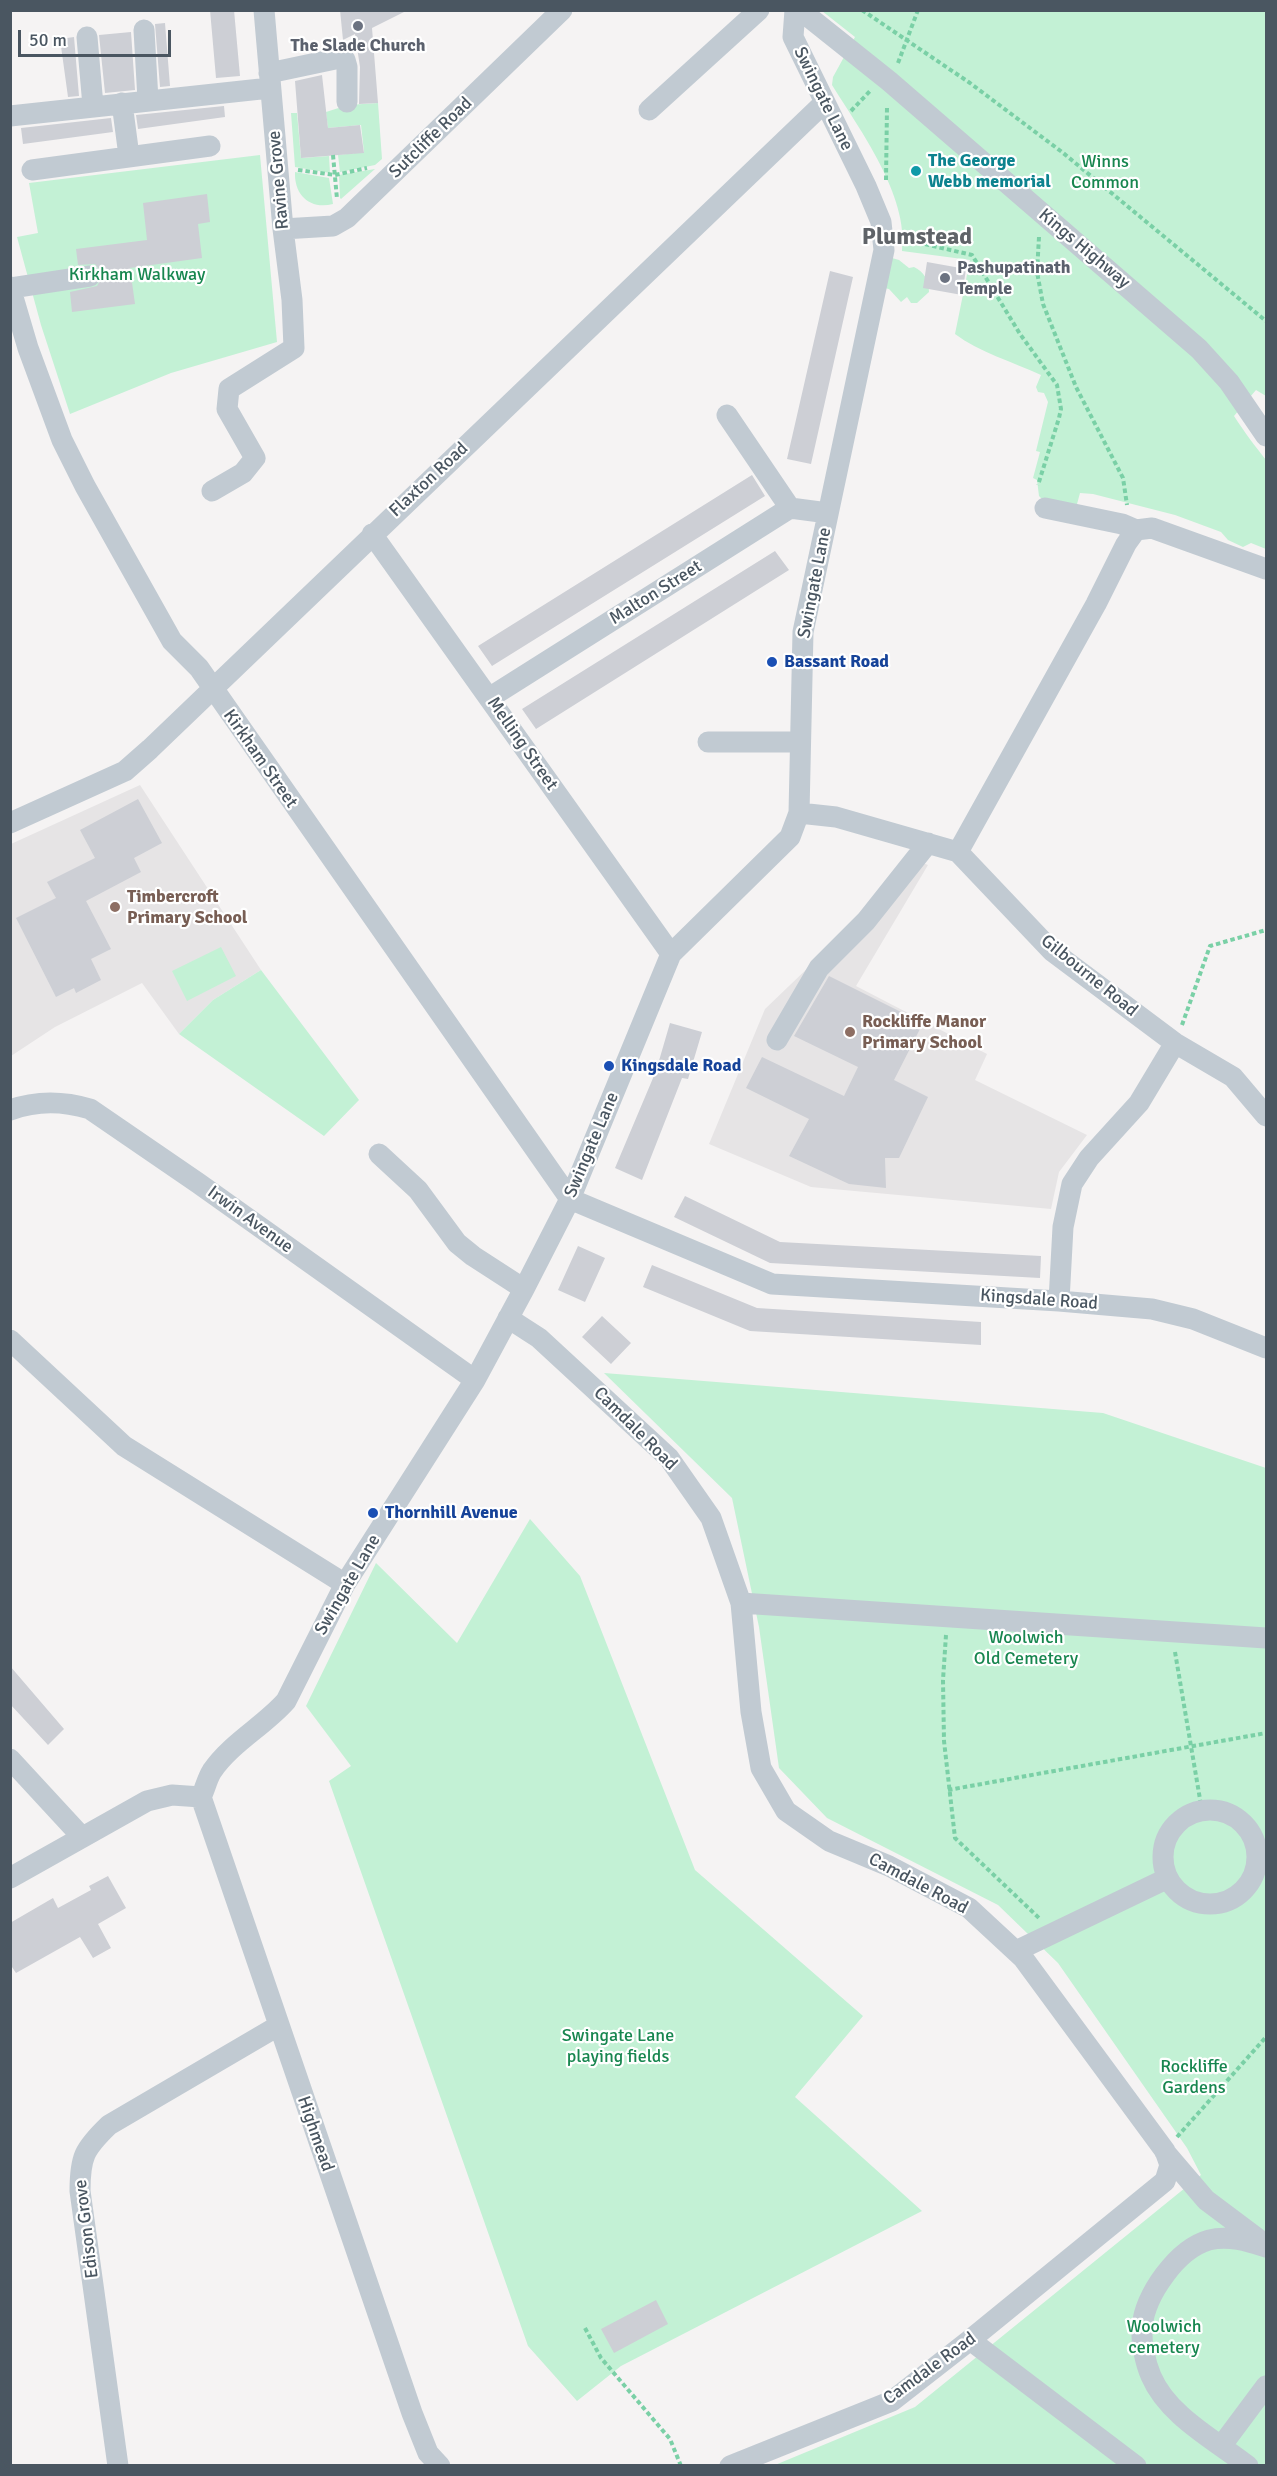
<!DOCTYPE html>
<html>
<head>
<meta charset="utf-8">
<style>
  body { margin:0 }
  #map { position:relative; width:1277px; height:2476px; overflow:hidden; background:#f5f3f3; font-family:Signika,sans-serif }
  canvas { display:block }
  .frame { position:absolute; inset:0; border:12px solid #4a5661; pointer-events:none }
  .scale { position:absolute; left:18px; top:30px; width:153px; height:27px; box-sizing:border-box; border:3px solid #4a5661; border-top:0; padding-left:8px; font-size:18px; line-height:21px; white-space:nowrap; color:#4a5661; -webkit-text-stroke:4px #fff; paint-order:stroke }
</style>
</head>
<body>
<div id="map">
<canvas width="1277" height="2476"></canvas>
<div class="frame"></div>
<div class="scale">50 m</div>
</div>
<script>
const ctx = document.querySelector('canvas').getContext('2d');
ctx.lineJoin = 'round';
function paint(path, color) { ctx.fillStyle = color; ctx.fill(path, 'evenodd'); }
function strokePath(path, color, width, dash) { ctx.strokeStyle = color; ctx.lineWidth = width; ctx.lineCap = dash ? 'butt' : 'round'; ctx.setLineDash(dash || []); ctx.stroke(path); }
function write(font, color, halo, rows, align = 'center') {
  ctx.font = font + ' Signika,sans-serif'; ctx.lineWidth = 4.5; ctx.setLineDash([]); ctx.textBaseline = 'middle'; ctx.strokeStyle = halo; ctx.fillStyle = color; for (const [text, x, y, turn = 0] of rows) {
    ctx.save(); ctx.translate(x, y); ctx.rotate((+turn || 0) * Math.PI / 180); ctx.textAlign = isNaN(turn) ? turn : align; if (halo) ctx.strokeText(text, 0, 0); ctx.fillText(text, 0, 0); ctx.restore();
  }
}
paint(new Path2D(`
  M140,785l121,185 -48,30 -34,34 -37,-51 -87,44 -44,29v-212z
  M905,856l23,9 -72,121 131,68 -12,26 112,55 -28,37 -8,37 -240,-22 -102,-43 56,-135 98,-94z`), '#e6e4e5');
paint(new Path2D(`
  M822,11h444v385l-10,-6 -22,26c11,17 21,30 32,44v89l-15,-6 -8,4 -15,-7 -7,-8 -46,-17 -82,-21 -13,-1 -3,11 -28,2 -10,-10 -2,-16 -4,-2 7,-26 -4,-1 12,-49 -4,-9 -6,-1 -2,-5 5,-12c-28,-13 -62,-23 -86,-41l15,-74 -68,-9c7,-55 -42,-121 -70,-166l1,-8 22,-40z
  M378,103l4,56 -7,6 -35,7 -2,-17 26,-3 -3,-27 -33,3 -2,-16 22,-7z
  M291,113h6l4,45 28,-2 1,17 -35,-6z
  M260,155l17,187 -106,31 -101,41 -29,-89 -24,-88 21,-4 -9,-50z
  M375,169l-34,30 -1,-1 -1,-23z
  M295,172l34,6 4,26c-23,6 -39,-9 -38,-32z
  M892,258l7,2 10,8 5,-1c10,5 15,13 15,25l-12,11h-6l-4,-6 -6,5 -12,-13 -5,-1z
  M221,947l15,29 -49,25 -15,-30z
  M261,970l98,130 -35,36 -145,-102 34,-34z
  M604,1373l499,40 163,55v997h-491l140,-58 286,-232 -14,-27 -129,-185 -60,-58 -171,-87 -48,-50 -20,-141 -27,-129z
  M530,1519l50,57 115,294 168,146 -68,81 127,114 -301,155 -44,35 -49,-55 -199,-565 22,-15 -45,-60 70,-143 81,80z`), '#c3f1d5');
paint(new Path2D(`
  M210,10h24l6,66 -24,2z
  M340,10h68l-36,18 6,75 -19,1 1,-37 -5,-33 -12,6z
  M165,23l5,63 -10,1 -5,-63z
  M131,32l4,58 -30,3 -6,-58z
  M74,37l5,59 -11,1 -8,-58z
  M322,75l6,53 32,-3 4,28 -63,5 -6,-77z
  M224,106l1,11 -87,12 -2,-14z
  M111,118l2,14 -90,12 -2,-16z
  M207,194l3,28 -12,2 4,34 -72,10 5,36 -63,8 -2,-20 27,-6 6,-11 -8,-11 -17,1 -2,-16 71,-9 -4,-37z
  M927,262l39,7 -4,26 -39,-7z
  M830,271l23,6 -42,187 -24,-5z
  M752,475l13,21 -273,170 -14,-20z
  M775,551l14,19 -253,159 -14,-20z
  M138,799l24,44 -28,15 7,14 -55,29 25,48 -20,10 10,21 -25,13 -2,-5 -18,9 -40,-79 40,-20 -9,-16 48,-24 -15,-28z
  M829,976l94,47 -29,57 34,17 -29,61h-14l1,30 -37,-4 -60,-28 20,-37 -63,-31 16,-31 82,39 14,-29 -64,-31z
  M670,1023l32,9 -14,47 -6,-1 -40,102 -27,-12 41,-97z
  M685,1196l95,46 261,14 -1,22 -270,-15 -96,-46z
  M578,1246l27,12 -20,44 -27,-12z
  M652,1265l105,43 224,14v23l-231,-14 -107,-44z
  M602,1316l29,27 -20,21 -29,-27z
  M10,1666l54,63 -16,16 -38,-41z
  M108,1876l18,32 -28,16 13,24 -18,10 -13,-21 -64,36 -6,-9v-41l43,-25 5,10 33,-18 -2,-4z
  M656,2300l12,24 -54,29 -13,-24z`), '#cdcfd5');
strokePath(new Path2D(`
  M862,10l108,73 92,69 204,169
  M898,63l20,-53
  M851,111l20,-21
  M333,155l4,44
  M298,170l37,5 32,-7
  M886,180l1,-73
  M1039,237l-2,35 6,32 33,83 47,91 4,27
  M903,239l69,16 48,79 37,51 4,24 -2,9 -21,67
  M1182,1025l28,-79 56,-16
  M946,1635l-3,45 1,61 11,97 84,80
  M1175,1652l27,159
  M948,1790l318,-57
  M1177,2137l89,-100
  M585,2328l16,30 69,81 11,27`), '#7ad0a6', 4, [4.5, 3]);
strokePath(new Path2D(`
  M800,10l89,71 310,268 30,33 37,54
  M144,30l4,70
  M87,37l6,69
  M269,73l71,-15 5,2 2,7v35
  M122,103l7,53
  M649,110l110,-100
  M10,116l260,-28
  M32,170l178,-24
  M283,229l50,-3 14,-8 215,-208
  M10,287l18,61 34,92 23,46 87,155 27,27 371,531
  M11,288l79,-12
  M727,415l63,93
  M212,491l31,-18 12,-15 -28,-49 2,-20 65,-41 -2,-48 -9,-71 -19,-219
  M1045,508l77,16 14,6 16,-2 114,41
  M372,534l299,420
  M489,698l301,-190 38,5
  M708,742h92
  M799,813l37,4 122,35 138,-248 30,-60 10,-14
  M10,823l115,-52 25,-22 674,-646
  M958,852l94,99 123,92 58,34 33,39
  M777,1040l42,-72 47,-47 62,-78
  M10,1110c28,-10 53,-9 80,-1l108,74 277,197
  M379,1154l39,36 39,53 16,13 51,33
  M570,1199l202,85 287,17 93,8 41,10 73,29
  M1059,1301l4,-74 9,-43 17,-26 50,-55 36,-60
  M508,1318l31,20 130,120 42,60 30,85 10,109 10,56 25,43 43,30 60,25 80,42 54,50 142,193 5,14 -5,16 -195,159 -78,61 -162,65
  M10,1340l114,106 221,138
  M741,1603l525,35
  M10,1759l72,78
  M201,1797c4,-8 6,-18 11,-26 19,-28 52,-45 74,-70l59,-117 130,-204 49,-91 46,-90 101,-245 119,-117 9,-24 4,-181 81,-382 -3,-28 -15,-36 -73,-149 2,-27
  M201,1797l211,616 16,40 12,13
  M1163 1857a47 47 0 1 1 94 0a47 47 0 1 1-94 0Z
  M10,1878l137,-77 25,-6 29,2
  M1016,1951l152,-73
  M1165,2152l41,48 56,42
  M970,2340l166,126
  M1222,2445l44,-59
  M118,2466l-38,-275c0,-34 4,-42 29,-66l169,-99
  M1248,2466c-33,-26 -80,-50 -97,-90 -6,-14 -10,-34 -9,-49 3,-32 35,-78 67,-87 19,-5 39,1 57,7`), '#c1cad2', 21);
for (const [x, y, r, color] of [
  [358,26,6,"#6b7280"],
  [916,171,6,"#0f9aa8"],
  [945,278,6,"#6b7280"],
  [772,662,6,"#1a4fb4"],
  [115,907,6,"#8d6e63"],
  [850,1032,6,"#8d6e63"],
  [609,1066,6,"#1a4fb4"],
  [373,1513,6,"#1a4fb4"]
]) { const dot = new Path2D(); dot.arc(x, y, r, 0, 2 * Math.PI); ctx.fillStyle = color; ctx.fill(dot); strokePath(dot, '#fff', 2); }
write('bold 18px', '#5b616d', '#fff', [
  ["The Slade Church",358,46],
  ["Pashupatinath",957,268,"left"],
  ["Temple",957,289,"left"]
]);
write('18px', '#4a5661', '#fff', [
  ["Swingate Lane",823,99,64],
  ["Sutcliffe Road",431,138,-44],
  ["Ravine Grove",279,180,-95],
  ["Kings Highway",1084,249,40],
  ["Flaxton Road",429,480,-43],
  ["Swingate Lane",815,583,-79],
  ["Malton Street",656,593,-32],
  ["Melling Street",522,744,55],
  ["Kirkham Street",260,759,55],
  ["Gilbourne Road",1089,976,39],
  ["Swingate Lane",592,1145,-67],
  ["Irwin Avenue",250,1220,36],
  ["Kingsdale Road",1039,1300,4],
  ["Camdale Road",635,1429,45],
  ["Swingate Lane",348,1585,-60],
  ["Camdale Road",918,1884,28],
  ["Highmead",315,2134,71],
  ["Edison Grove",87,2229,-97],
  ["Camdale Road",930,2369,-36]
]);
write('bold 18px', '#0d838f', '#fff', [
  ["The George",928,161],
  ["Webb memorial",928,182]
], 'left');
write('18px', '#17864f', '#fff', [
  ["Winns",1105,162],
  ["Common",1105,183],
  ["Kirkham Walkway",137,275],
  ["Woolwich",1026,1638],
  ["Old Cemetery",1026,1659],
  ["Swingate Lane",618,2036],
  ["playing fields",618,2057],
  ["Rockliffe",1194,2067],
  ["Gardens",1194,2088],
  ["Woolwich",1164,2327],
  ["cemetery",1164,2348]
]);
write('bold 18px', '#164399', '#fff', [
  ["Bassant Road",784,662],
  ["Kingsdale Road",621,1066],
  ["Thornhill Avenue",385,1513]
], 'left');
write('bold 18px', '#785e54', '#fff', [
  ["Timbercroft",127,897],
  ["Primary School",127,918],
  ["Rockliffe Manor",862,1022],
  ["Primary School",862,1043]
], 'left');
write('bold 24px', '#5f6368', '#fff', [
  ["Plumstead",917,238]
]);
</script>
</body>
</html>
